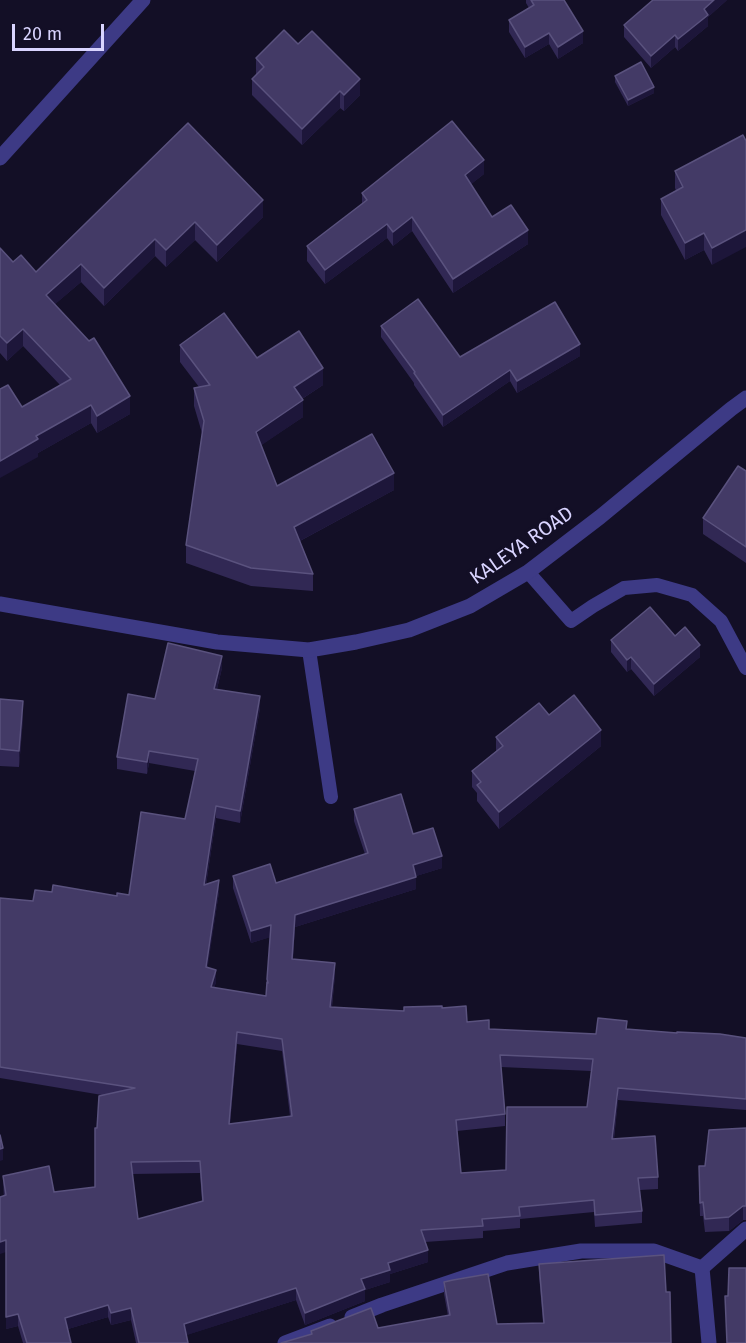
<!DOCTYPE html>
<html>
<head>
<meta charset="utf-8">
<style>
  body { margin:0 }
  #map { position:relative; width:746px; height:1343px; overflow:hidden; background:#130f26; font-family:"Fira Sans",sans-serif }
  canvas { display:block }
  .scale { position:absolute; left:12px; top:24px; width:92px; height:27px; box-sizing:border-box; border:3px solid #d9d4ff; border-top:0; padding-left:8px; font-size:18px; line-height:21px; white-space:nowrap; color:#d9d4ff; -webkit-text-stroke:4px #130f26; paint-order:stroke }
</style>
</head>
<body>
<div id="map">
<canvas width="746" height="1343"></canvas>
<div class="scale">20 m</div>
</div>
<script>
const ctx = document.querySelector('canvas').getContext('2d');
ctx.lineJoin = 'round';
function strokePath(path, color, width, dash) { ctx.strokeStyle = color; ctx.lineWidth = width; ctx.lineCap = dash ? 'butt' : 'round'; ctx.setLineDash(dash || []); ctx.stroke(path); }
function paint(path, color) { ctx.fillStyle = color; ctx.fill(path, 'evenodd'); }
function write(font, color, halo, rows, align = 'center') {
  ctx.font = font + ' "Fira Sans",sans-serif'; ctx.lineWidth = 6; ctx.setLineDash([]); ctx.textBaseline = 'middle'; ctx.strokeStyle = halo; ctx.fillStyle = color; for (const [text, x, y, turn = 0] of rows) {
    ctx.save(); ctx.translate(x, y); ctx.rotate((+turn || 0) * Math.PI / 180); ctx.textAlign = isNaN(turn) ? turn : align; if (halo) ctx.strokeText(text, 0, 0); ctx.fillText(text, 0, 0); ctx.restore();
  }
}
strokePath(new Path2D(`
  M528,572l43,49 22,-15 31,-18 33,-3 35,10 29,26 25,47
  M309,650l22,147`), '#3d3a85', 14);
strokePath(new Path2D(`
  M0,158l143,-158
  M0,604l217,38 92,8 47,-8 53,-12 61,-24 58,-34 72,-55 131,-108 15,-11
  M352,1317l30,-12 125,-42 74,-12h73l48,17
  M285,1343l45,-17
  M709,1343l-7,-75 44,-39`), '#3d3a85', 15);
paint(new Path2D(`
  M526,0h38l19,43 -25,16 -9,-15 -24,14 -16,-26v-12l20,-12 -3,-5z
  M727,0l-19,17v9l-30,25 -3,-4 -24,21 -27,-31v-12z
  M298,44l62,51 -16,16 -4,-3 -38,37 -50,-50v-16l4,-4v-17z
  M615,76l39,17 -26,13 -13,-24z
  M188,123l75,94 -46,45 -22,-22 -29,27 -11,-11 -51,50 -23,-24 -26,22 75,110 -33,19 -6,-10 -53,30v4l-16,-50 38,-22 -37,-39 -16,15 -7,-8v-105l13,14 23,10z
  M746,141l-34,124 -8,-15 -19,10 -24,-45v-16l15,-8 -1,-3v-17z
  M484,174l-13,10 21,33 36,27 -75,49 -41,-62 -19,15 -6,-8 -62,46 -18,-23v-15l55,-42v-11z
  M381,326l79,31 120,-1 -63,37 -7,-12 -67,46 -29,-42v-2l-33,-46z
  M180,345l77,13 66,27 -21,14 1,18 -42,28 16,41 117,4 -94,51 13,33v17l-62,-5 -65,-23v-18l16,-112 -8,-27v-18l5,-1 -19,-25z
  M746,471v92l-43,-29v-16z
  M675,636l25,21 -46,39 -23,-27 -4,3 -16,-20v-12z
  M222,668l-5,21 43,19 -20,115 -24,-5 -10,67 13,7 -12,76 9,14 -2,6 52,8 4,-59 -19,6 -18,-55v-12l43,7 89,-29 -11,-33v-12l59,25 29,34 -26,8v13l-121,38 -2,32 42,16 -3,32 72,4 38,-3 25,14 22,7 107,5 31,-5 119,9v72l-128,-10 -4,39 44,38v12l-18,1 2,21v12l-47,4 -1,-15 -74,7v9l-37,3v7l-58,4 3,20 -38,12v8l-25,8v11l-60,24 -9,-25 -110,35 2,8h-52l-5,-23 -20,5 -3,-8 -40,12 3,14h-48l-5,-17 -12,3v-77l-3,-76 51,16 41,-5 2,-59 5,-33 -102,-17v-180l33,3 19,-9 65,4 12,-1 56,-76 10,-48 -46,-8 -2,11 -30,-5v-12l38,-58zM237,1044l45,7 8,65 -60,8zM501,1067l90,4 -4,36 -81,63 -45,3 -4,-42 48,-5v-12zM200,1173l2,28 -64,18 -6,-45z
  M0,699l23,19 -4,49 -19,-1z
  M549,715l52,31 -102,83 -22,-28v-8l-5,-6v-16l24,-20v-14z
  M746,1128v92h-3l-14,11 -24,1 -2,-16h-3l-1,-36 6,-14z
  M539,1264l127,28 5,51 -360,-9v-3l67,-3 70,-12 -4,-22v-12l53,42 46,-1 -4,-48z`), '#312854');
paint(new Path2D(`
  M714,0h13l-19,17v9l-30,25v-12l26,-30z
  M583,31v12l-25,16v-12z
  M549,33v11l-24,14v-11z
  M675,35v12l-24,21v-12z
  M360,79v16l-16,16v-16z
  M654,87v6l-26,13v-6z
  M340,91v17l-38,37v-16z
  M484,160v14l-19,15v-14z
  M263,200v17l-46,45v-17z
  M412,217v14l-19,15v-14z
  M195,222v18l-29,27v-17z
  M387,224v14l-62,46v-14z
  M528,230v14l-75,49v-14z
  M746,230v17l-34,18v-17z
  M704,233v17l-19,10v-17z
  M155,239v17l-51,50v-18z
  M81,264v18l-35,30v-17z
  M23,329v17l-16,15v-18z
  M580,344v12l-63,37v-12z
  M323,368v17l-29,19v-17z
  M510,370v11l-67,46v-12z
  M130,396v18l-33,19v-17z
  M303,400v17l-47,32v-17z
  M91,405v18l-53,30v4l-38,21v-17l36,-25z
  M394,473v17l-100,54v-17z
  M700,645v12l-46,39v-12z
  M222,656v12l-8,33v-12z
  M631,657v12l-4,3v-12z
  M260,696v12l-20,115v-12z
  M23,701v17l-4,49v-16z
  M601,730v16l-102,83v-17z
  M149,751v12l-2,11v-12z
  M216,806v12l-12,79v-12z
  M442,856v12l-29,9v-12z
  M416,877v12l-121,38 -3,44 3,-56z
  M219,880v12l-13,87v-12z
  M271,925v12l-20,6v-12z
  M335,963v12l-5,44v-12z
  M216,970v12l-5,17v-12z
  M237,1032v12l-8,92v-12z
  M618,1088v12l-6,51v-12z
  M3,1148v12l-3,1v-12z
  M743,1206v14l-14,11v-14z
  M6,1240v12l-6,2v-12z
  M428,1250v12l-38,12v8l-25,8v11l-60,24v-12l83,-50z
  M296,1288v12l-112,36v-12z
  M108,1305v12l-43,13v-12z
  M131,1308v12l-20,5v-12z
  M18,1314v12l-12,3v-12z`), '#1d163a');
const building = new Path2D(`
  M531,0h33l19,31 -25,16 -9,-14 -24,14 -16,-27 25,-15z
  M653,0h61l-10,9 4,6 -30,24 -3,-4 -24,21 -27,-31z
  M284,30l14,14 14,-13 48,48 -16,16 -4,-4 -38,38 -50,-50 12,-12 -8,-9z
  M641,62l13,25 -26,13 -13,-24z
  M452,121l32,39 -19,15 27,42 19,-12 17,25 -75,49 -41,-62 -19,15 -6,-8 -62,46 -18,-24 60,-46 -5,-7z
  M188,123l75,77 -46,45 -22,-23 -29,28 -11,-11 -51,49 -23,-24 -35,31 43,46 5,-3 36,58 -33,20 -6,-11 -55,31 2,3 -38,22v-72l8,-4 14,22 49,-28 -48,-50 -16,14 -7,-7v-88l13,14 8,-7 15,17z
  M743,135l3,6v89l-34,18 -8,-15 -19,10 -24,-44 22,-12 -8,-16z
  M418,299l42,58 95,-55 25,42 -63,37 -7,-11 -67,45 -29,-42 1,-1 -34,-46z
  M224,313l33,45 42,-27 24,37 -29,19 9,13 -47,32 21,54 95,-52 22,39 -100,54 19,47 -62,-6 -65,-23 18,-124 -10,-33 16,-3 -30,-40z
  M738,466l8,5v76l-43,-29z
  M650,607l25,29 10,-9 15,18 -46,39 -23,-27 -4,3 -16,-20z
  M168,643l54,13 -8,33 46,7 -20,115 -24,-5 -12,79 15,-5 -13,87 10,3 -5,17 55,9 1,-14 1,1 -1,-4 4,-54 -20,6 -18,-55 37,-12 6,19 92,-30 -14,-44 47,-15 12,40 20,-6 9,28 -29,9 3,12 -121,38 -3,44 43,4 -5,44 74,4v-4l38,-1v2l24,-2 1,16 22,-2v9l107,5 2,-16 29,3 -1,8 51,4v-1l43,2 26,4v61l-128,-11 -6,51 43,-3 3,41 -20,1 4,33 -47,4 -1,-15 -75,7 1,9 -38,3 1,7 -62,4 7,20 -40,13 2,7 -29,9 4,10 -60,24 -9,-25 -112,36 4,19h-49l-8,-35 -20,5 -3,-8 -43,13 6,25h-44l-9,-29 -12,3v-77l-6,2v-45l6,-2 -3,-19 46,-10 5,26 41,-5v-59h2l2,-32 36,-8 -135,-21v-169l33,3 2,-11 17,2 1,-7 64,11v-3l12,2 12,-83 44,7 13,-60 -49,-8 -2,11 -30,-5 11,-63 27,5zM237,1032l45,7 10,77 -63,8zM500,1055l93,4 -6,48h-80l-1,63 -45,3 -5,-53 49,-6zM200,1161l3,40 -65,18 -7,-57z
  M574,695l27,35 -102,82 -22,-27 4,-3 -9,-11 31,-25 -7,-9 43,-34 10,12z
  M0,699l23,2 -4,50 -19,-2z
  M746,1128v78h-3l-14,11 -24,2 -2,-17 -3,1 -1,-37h6l4,-36z
  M0,1135l3,13 -3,1z
  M664,1255l2,37h4l1,51h-390l31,-9 -1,-3 60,-23 7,20 72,-13 -6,-33 9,-2 35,-6 9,50 47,-1 -5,-59z
  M729,1268h17v75h-19l-2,-47h3z`);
paint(building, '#433a66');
strokePath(building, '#5a527e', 1.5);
write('20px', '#d9d4ff', '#130f26', [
  ["KALEYA ROAD",522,546,-35]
]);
</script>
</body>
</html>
